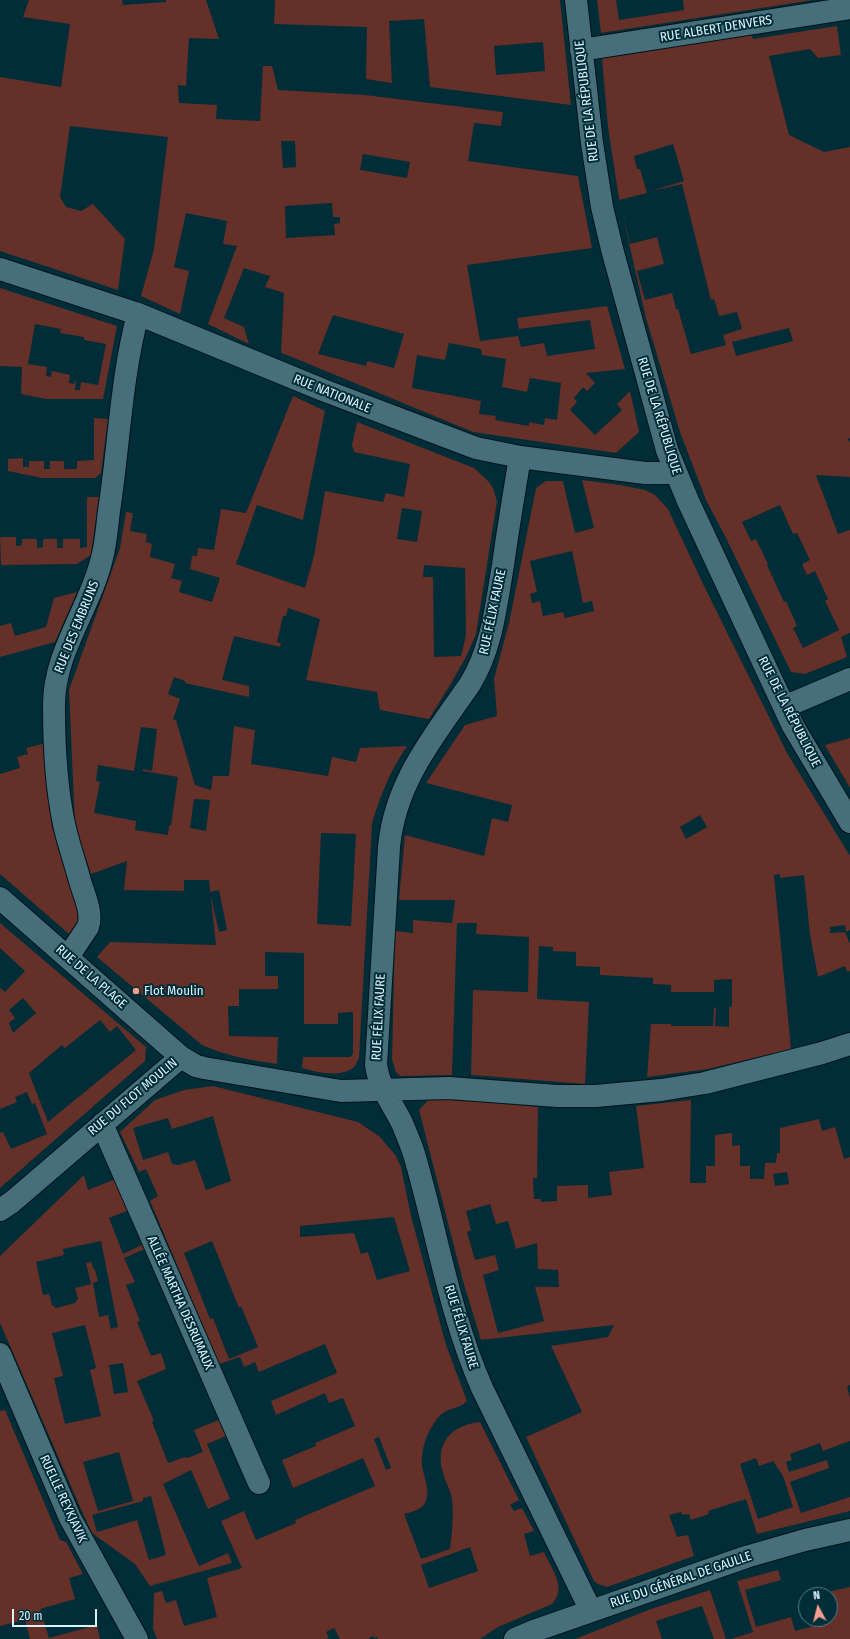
<!DOCTYPE html>
<html>
<head>
<meta charset="utf-8">
<style>
  body { margin:0 }
  #map { position:relative; width:850px; height:1639px; overflow:hidden; background:#012d39; font-family:"Fira Sans Condensed",sans-serif }
  canvas { display:block }
  .north { position:absolute; left:798px; top:1587px; width:40px; height:40px; box-sizing:border-box; background:#012d39; border:1px solid #597c86; border-radius:50%; rotate:353deg; font-size:11px; font-weight:700; line-height:16px; text-align:center; color:#dcf2f9 }
  .north::after { content:''; display:block; margin:auto; width:14px; height:18px; background:#f59d8e; clip-path:polygon(50% 0,100% 100%,50% 72%,0 100%) }
  .scale { position:absolute; left:12px; top:1609px; width:85px; height:18px; box-sizing:border-box; border:2px solid #dcf2f9; border-top:0; padding-left:5px; font-size:12px; line-height:14px; white-space:nowrap; color:#dcf2f9; -webkit-text-stroke:3px #012d39; paint-order:stroke }
</style>
</head>
<body>
<div id="map">
<canvas width="850" height="1639"></canvas>
<div class="north">N</div>
<div class="scale">20 m</div>
</div>
<script>
const ctx = document.querySelector('canvas').getContext('2d');
ctx.lineJoin = 'round';
function paint(path, color) { ctx.fillStyle = color; ctx.fill(path, 'evenodd'); }
function strokePath(path, color, width, dash) { ctx.strokeStyle = color; ctx.lineWidth = width; ctx.lineCap = dash ? 'butt' : 'round'; ctx.setLineDash(dash || []); ctx.stroke(path); }
function write(font, color, halo, rows, align = 'center') {
  ctx.font = font + ' "Fira Sans Condensed",sans-serif'; ctx.lineWidth = 4; ctx.setLineDash([]); ctx.textBaseline = 'middle'; ctx.strokeStyle = halo; ctx.fillStyle = color; for (const [text, x, y, turn = 0] of rows) {
    ctx.save(); ctx.translate(x, y); ctx.rotate((+turn || 0) * Math.PI / 180); ctx.textAlign = isNaN(turn) ? turn : align; if (halo) ctx.strokeText(text, 0, 0); ctx.fillText(text, 0, 0); ctx.restore();
  }
}
paint(new Path2D(`
  M29,0h93l1,5 43,-3v-2h40l13,39 -30,-1 -3,48 -8,-1 1,18 38,2 -1,14 44,2 3,-55h9l6,24 87,5 138,17 -2,14 -27,-3 -6,38 110,15 14,72 -125,17 13,76 38,-5 3,11 23,-4 3,13 48,-7 -5,-29 -71,9 -2,-11 90,-12 18,63 -39,4 9,10 -8,8 -4,-4 -9,11 3,4 -7,8 25,25 27,-25 -5,-6 13,-13 9,41 -23,21 -143,-21 -186,-77 -6,-2 3,-60 -19,-6 5,-11 -26,-8 -20,50 20,9 5,17 -41,-20 29,-78 -14,-2 4,-23 -41,-8 -12,54 15,4 -9,43 -39,-18 13,-47 14,-112 -98,-11 -10,71 6,10 15,4 12,-7 32,35 -7,51 -118,-39v-174l61,10 9,-63 -47,-7zM281,141h14l1,26 -13,1zM363,154l47,8 -3,16 -47,-8zM332,203l1,14h7v6l-6,1 1,11 -49,3 -1,-32zM333,315l71,19 -10,34 -27,-7 -1,5 -48,-12zM449,343l32,6 1,6 24,4 -4,28 25,5 3,-14 31,5 -4,37 -12,-2 -1,7 -15,-3v4l-34,-6 1,-4 -17,-2 2,-13 -69,-13 5,-33 28,5z
  M275,0h285l11,105 -141,-18 -6,-68 -35,2 3,62 -26,-4 1,-52 -93,-3zM543,42l2,29 -49,4 -2,-29z
  M597,0h19l3,20 65,-10 -1,-10h130l-212,33z
  M837,26l4,29 -23,3 -8,-9 -41,7 20,79 35,17 26,-5v291l-2,1 2,4v34l-34,-2 22,59 12,-4v103l-9,4 6,20 -42,17 -14,-2 -67,-138 -18,-34 -26,-68 -34,-114 -27,-119 -11,-72 -6,-69 149,-25 2,6zM673,144l11,37 -36,11 34,-8 29,116 3,-1 5,17 18,-4 5,17 -19,6 3,10 -35,9 -13,-45h-2l-4,-16 -27,7 -8,-29 27,-7 -7,-27 -27,7 -11,-44 28,-7 -7,-24h-3l-3,-13zM789,328l4,13 -57,15 -4,-14zM780,505l13,29 4,-1 13,27 -8,4 5,11 8,-4 13,28 -3,2 14,29 -36,18 -10,-20 4,-2 -11,-25 -2,1 -17,-37 1,-1 -12,-25 -5,2 -9,-19z
  M0,288l117,38 -14,73h-56l-26,-5 1,-27 -22,-1zM35,324l26,5 -1,4 24,4v3l22,4 -8,41 -17,-3 -1,8h-5l1,-9h-1l-1,3 -5,-1 1,-8 -18,-4 -1,6 -5,-1 1,-9 -19,-3z
  M293,396l32,15 -22,109 -46,-15 -21,59 69,24 9,-32 11,-65 58,11 3,-9 18,4 6,-33 -56,-12 -2,-7 5,-23 117,46 15,14 4,6 4,13 -21,133 -10,23 -16,28 -21,34 -49,-9 -3,-18 -71,-12 14,-61 -32,-11 -2,8h-3l-6,26 4,2 -1,3 -46,-11 -12,44 27,6v11l-64,-14v-2l-11,-4 -6,17 12,5 -7,20 3,1 19,65 16,5 2,-14h16l5,-50 21,4 -4,34 77,12 4,-19 24,5 4,-14 47,-2c-17,26 -26,47 -35,78l-13,234c-2,3 -3,8 -6,10 -14,10 -37,4 -51,0l1,-11h47l3,-3v-42l-15,1v11h-34v-71l-39,-1v24h13v13h-39v17h-11l1,30 49,1 -1,27c-26,-4 -51,-8 -75,-19l-105,-88 13,-15 106,3 -7,-65h-25v11l-60,-1 3,-29 -36,13 -16,-48 -6,-136 51,-142 6,-36 7,1 -3,18 17,3 -1,8 6,2 -2,13 25,7 -4,14 11,3 -3,11 33,10 8,-24 -30,-9 2,-13h5l1,-8 16,2 7,-41 25,4zM402,508l20,3 -5,31 -20,-3zM424,565l41,3 1,67 -5,21 -27,1 -1,-80h-10zM141,727l16,2 -5,42 -9,-2v2l35,6 -7,48 -2,1 -1,9 -33,-5 1,-9 -42,-8 6,-31 -4,-1 2,-16 36,6zM194,799l16,1 -4,31 -16,-3zM321,833l35,1 -5,92 -34,-2zM219,890l8,40 -8,2 -9,-40z
  M94,418l14,1 -7,54 -6,5h-53l-34,-7v-12l15,-1v9h6v-6h15v8h6v-8h14v8h13v-8l17,-1z
  M582,480l38,5 25,5 10,5 13,14 36,77 83,167 63,103v74l-4,2 -1,-7 -15,2v6l15,-1 5,12v27l-3,1 -2,-6 -27,11 -8,-42 -6,-60 -24,3v-4l-6,1 17,174 -83,20 -61,8 4,-53h20v2h42l1,-19 2,1 -1,18 14,1v-20h3v-28l-18,1v12h-43v-7l-18,-1v-6l-53,-3v-8l-24,-1v-14l-23,-1v-4l-14,-1 -2,53 52,3 -4,82 -114,-9 2,-85 55,2 1,-55 -53,-3 1,-11h-20l-5,152 -52,1 -4,-4 -4,-13 3,-128 18,2v-13l39,3 3,-23h-56l6,-65 79,21 8,-38 16,4 4,-17 -86,-22 39,-58 32,-9 -3,-37 15,-56 27,-135 10,-7h17l12,52 19,-5zM572,551l11,52 9,-2 2,10 -29,7 -2,-6 -20,4 -3,-15 -8,2 -2,-9 7,-2 -7,-31zM700,815l7,12 -21,12 -6,-12z
  M87,497h12l-8,58 -14,9 -76,1 -1,-28h16v9l6,-1v-6h15v9l6,-1v-8h14v9h6v-9h17v9l7,-1z
  M77,592l-22,50 -55,15v-31l11,-3 4,13 31,-9 8,-29z
  M850,738v50l-25,-43z
  M46,743v32l6,52 29,93 -12,14 -69,-60v-100l20,-6 -3,-11 11,-3 -2,-6z
  M0,923l146,124 -1,14 -145,127v-55l3,-1 8,17 36,-15 -12,-31 -3,1 -5,-12 -12,5 2,5 -17,7v-121l5,4 20,-21 -25,-23zM23,998l13,15 -23,20 -4,-10 6,-5 -6,-8zM100,1020l10,12 7,-6 19,24 -88,72 -19,-49 33,-28 3,3z
  M213,1086l145,36 21,14 17,20 5,11 10,49 35,129 21,56c-6,7 -17,7 -24,12 -6,4 -10,12 -13,17 -6,11 -9,24 -8,36 2,12 9,25 3,37 -4,7 -14,9 -21,11l17,45 29,-10c2,-16 4,-34 2,-50 -1,-9 -7,-17 -9,-26 -9,-30 9,-48 37,-51l39,78 -9,5 4,6 8,-3 12,23 -10,3 6,22 14,-4c7,17 24,35 8,52l-54,23 -18,12h-102l-1,-2 -3,1 -1,-2 -5,3h-28l-6,-11 -8,4 3,6 -3,1h-169l-4,-10 1,-36 8,-2 4,12 10,-3 8,26 33,-9 -10,-39 35,-10 -21,-47 23,-10 12,29 40,-17 -1,-3 80,-34 -12,-28 -70,30 -11,-28 34,-14 -1,-3 40,-17 -12,-28 -14,5 -4,-10 -49,22 -5,-14 66,-28 -12,-29 -66,28 -4,-10 -11,5 -4,-10 -21,7 -69,-163 8,-5 -12,-27 -7,3 -19,-40 35,-32 29,-10zM213,1116l18,65 -25,9 -11,-30 -17,5 -6,-1 -4,-12 -25,8 -10,-32 35,-10 4,11zM394,1217l16,54 -33,9 -9,-28 -7,2 -7,-21 -54,4v-11zM212,1241l27,67 2,-2 17,41 -29,12 -16,-41 -3,1 -26,-66zM379,1437l12,31 -5,2 -12,-31zM470,1547l8,24 -49,17 -8,-23z
  M429,1099l65,3 44,5 -1,71h-4l1,21h7v3l16,-1v-15l31,-1v13l24,-3 -3,-23 35,-4 -8,-62 55,-6 -1,83h16v-17h9v-31l17,-2v13l8,-1v21h10v13h14l1,-16h11l1,-10h3v-25l39,-9 3,12 13,-4 9,32 6,-2v228l-3,1 3,12v43l-27,10 -3,-8 -30,11 2,6 -6,2 3,10 38,-12 2,8 -39,14 11,31 49,-16v14l-93,23 -11,-35 -38,12 1,3 -18,6 -2,-6 -7,1 -1,-3 -12,3 8,22 11,-2 6,21 -87,31 -9,-3 -4,-3 -68,-144 56,-25 -31,-66 57,-9 6,-12 -133,15 -18,-59 -44,-171zM787,1172l2,12 -14,2 -2,-12zM490,1204l6,20 12,-3 8,28 21,-6 1,26 20,1 1,17h-24l9,34 -46,12 -15,-58 16,-5 -4,-15 -20,5 -8,-28 4,-2 -5,-19zM756,1458l3,8 14,-5 10,15 10,31 -35,12 -18,-55z
  M84,1175l4,15 28,-11 13,31 -20,8 14,36 19,-9 3,4 -21,9 11,24 -9,3 14,36 -3,1 14,34 10,-3 5,16 -29,12 17,40 -2,1 16,41 17,-6 2,1 16,-6 -9,-22 25,-10 7,16 -19,8 23,55 -22,10 -17,-39 -28,14 36,82 29,-13 4,10 -82,23 -15,-22 -43,-31 -8,-17 -84,-193v-67zM101,1241l17,86 -7,2 -3,-14 -9,2 -6,-34 5,-2 -3,-11h-1l-3,-8 -5,1 5,21 -16,4 3,11 -3,4 -19,5 -4,-3 -3,-11 -6,1 -7,-33 28,-7 -1,-6zM85,1325l11,43 -6,2 11,46 -36,8 -11,-46 9,-2 -11,-43zM123,1363l5,29 -14,2 -5,-29zM119,1452l14,49 -35,10 -15,-49zM151,1496l15,59 -17,5 -12,-40 -40,12 -5,-17 51,-14v-3z
  M5,1410l55,130 6,2 17,32 -14,4 6,21 -35,10 9,29 48,-13 3,14h-70l-5,-19 -25,6v-215z
  M778,1570l3,10 -36,10 11,37 35,-10 4,14 30,-8 -1,-4h6v-3l7,-2 -6,-23 19,-4v52h-119l22,-7 -16,-51z
  M710,1590l16,49h-12l-12,-33 -46,15 6,18h-87l76,-30z`), '#643027');
const street = new Path2D(`
  M576,0l16,143 10,64 10,42 55,201 21,51 105,225 57,96
  M581,50l269,-42
  M0,269l138,45 185,76 153,58 44,9 125,16h31
  M520,457c-6,36 -12,72 -17,108 -7,41 -11,83 -33,119 -36,52 -75,98 -81,163l-13,218c3,22 16,38 26,58 4,10 9,21 12,31 23,78 35,159 68,234l109,223
  M784,707l66,-28
  M0,898l181,159 15,9 8,2 137,23 108,-3 108,8h39l65,-6 44,-7 117,-30 28,-9
  M68,957l20,-30c5,-14 -4,-32 -8,-46 -5,-19 -12,-38 -16,-57 -8,-38 -10,-78 -10,-117 -1,-54 36,-98 48,-149 4,-15 5,-31 7,-47 10,-65 12,-133 29,-197
  M102,1124l157,359
  M0,1210l12,-8 169,-145
  M0,1354l70,164 67,121
  M515,1639l19,-8 212,-74 59,-17 45,-10`);
strokePath(street, '#01141a', 24);
strokePath(street, '#466e7b', 22);
for (const [x, y, r, color] of [
  [136,991,4,"#f59d8e"]
]) { const dot = new Path2D(); dot.arc(x, y, r, 0, 2 * Math.PI); ctx.fillStyle = color; ctx.fill(dot); strokePath(dot, '#012d39', 1.5); }
write('13px', '#dcf2f9', '#012d39', [
  ["RUE ALBERT DENVERS",716,29,-9],
  ["RUE DE LA RÉPUBLIQUE",587,101,-97],
  ["RUE NATIONALE",332,394,22],
  ["RUE DE LA RÉPUBLIQUE",659,416,73],
  ["RUE FÉLIX FAURE",493,612,-78],
  ["RUE DES EMBRUNS",77,627,-68],
  ["RUE DE LA RÉPUBLIQUE",789,712,63],
  ["RUE DE LA PLAGE",91,977,41],
  ["RUE FÉLIX FAURE",379,1017,-87],
  ["RUE DU FLOT MOULIN",133,1097,-40],
  ["ALLÉE MARTHA DESRUMAUX",180,1303,66],
  ["RUE FÉLIX FAURE",461,1327,73],
  ["RUELLE REYKJAVIK",63,1499,65],
  ["RUE DU GÉNÉRAL DE GAULLE",681,1580,-19]
]);
write('13px', '#dcf2f9', '#012d39', [
  ["Flot Moulin",144,991]
], 'left');
</script>
</body>
</html>
